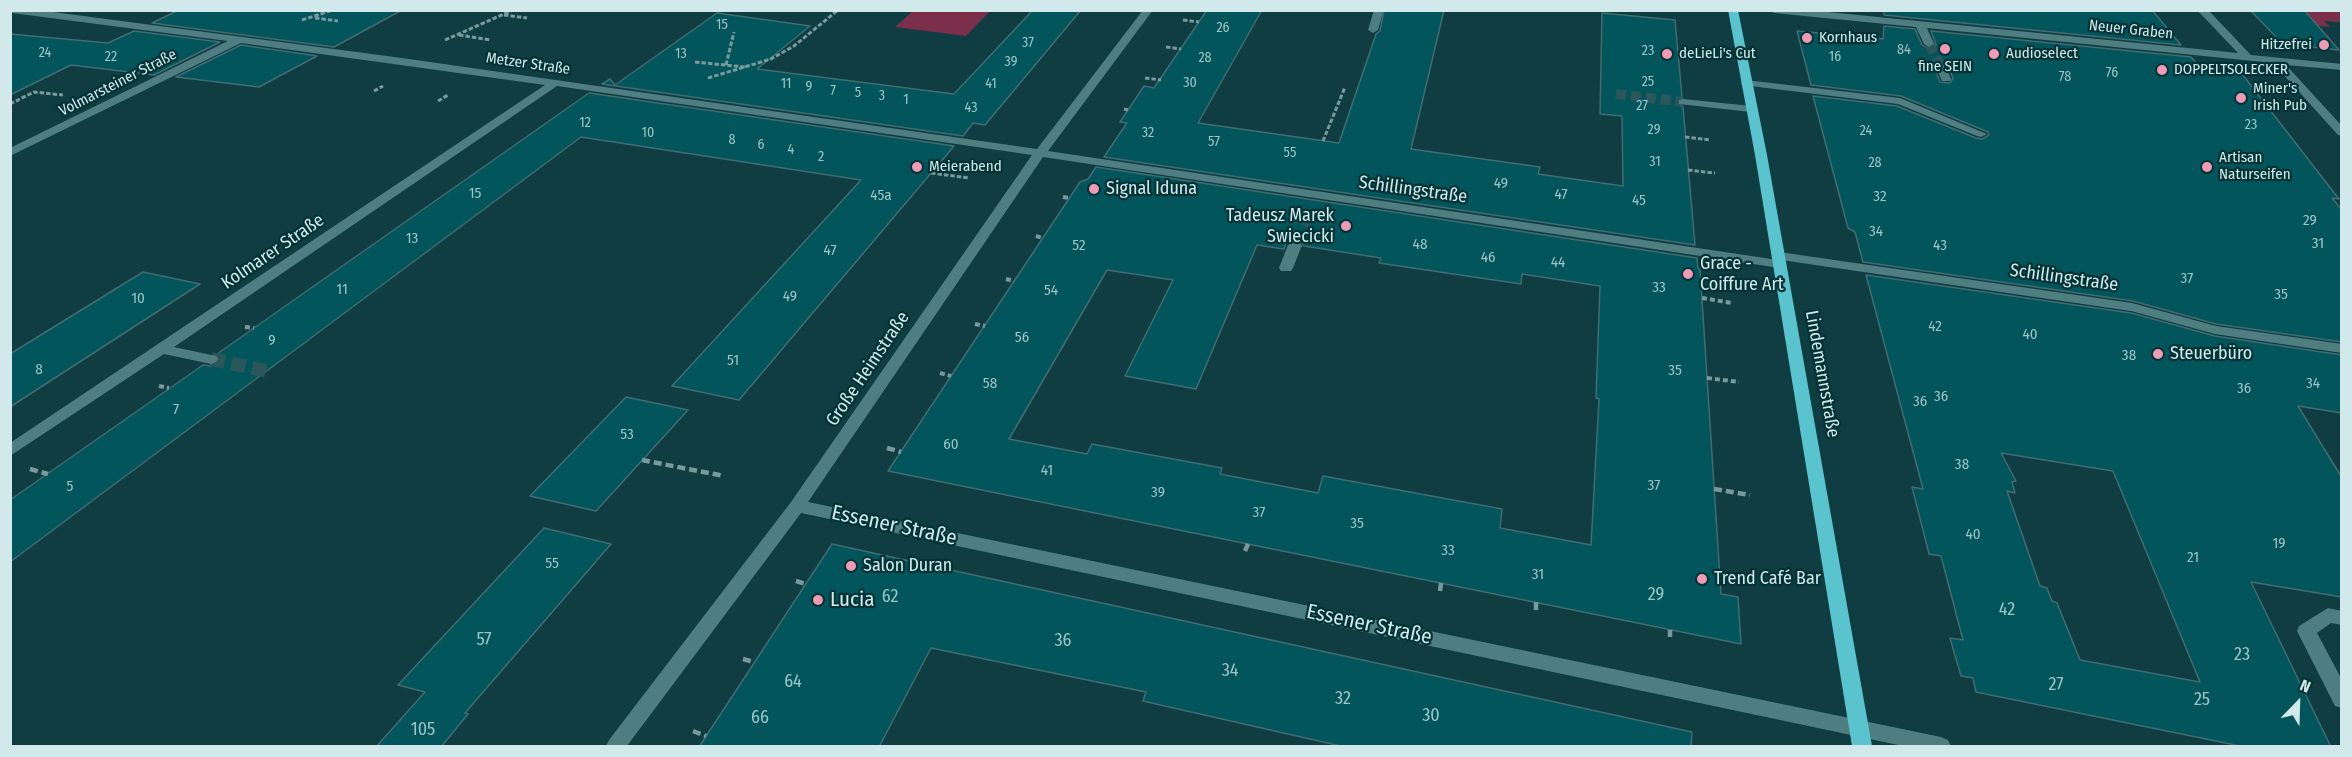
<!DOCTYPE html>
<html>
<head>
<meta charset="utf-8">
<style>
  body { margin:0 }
  #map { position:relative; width:2352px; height:757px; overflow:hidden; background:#0f3d41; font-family:"Fira Sans Condensed",sans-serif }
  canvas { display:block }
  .frame { position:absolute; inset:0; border:12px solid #d2e9eb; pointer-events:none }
  .north { position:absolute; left:2268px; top:673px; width:60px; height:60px; -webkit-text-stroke:4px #023337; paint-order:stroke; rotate:23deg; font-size:16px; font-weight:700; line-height:24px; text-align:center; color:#d2e9eb }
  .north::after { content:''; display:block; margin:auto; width:21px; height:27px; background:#d2e9eb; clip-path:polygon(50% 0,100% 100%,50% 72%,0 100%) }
</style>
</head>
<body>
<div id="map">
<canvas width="2352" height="757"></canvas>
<div class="frame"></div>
<div class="north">N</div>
</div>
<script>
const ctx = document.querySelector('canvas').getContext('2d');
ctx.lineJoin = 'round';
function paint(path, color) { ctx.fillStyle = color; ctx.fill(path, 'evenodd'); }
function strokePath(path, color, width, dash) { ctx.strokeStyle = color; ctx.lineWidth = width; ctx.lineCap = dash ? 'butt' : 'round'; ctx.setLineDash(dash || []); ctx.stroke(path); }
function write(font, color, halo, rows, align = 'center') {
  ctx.font = font + ' "Fira Sans Condensed",sans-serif'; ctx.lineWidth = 4.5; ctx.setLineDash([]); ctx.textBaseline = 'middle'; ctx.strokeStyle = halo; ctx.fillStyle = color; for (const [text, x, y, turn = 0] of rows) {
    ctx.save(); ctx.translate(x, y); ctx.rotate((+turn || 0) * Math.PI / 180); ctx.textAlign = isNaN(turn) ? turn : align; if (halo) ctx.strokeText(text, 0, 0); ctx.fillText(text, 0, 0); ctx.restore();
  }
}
paint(new Path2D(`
  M913,11v-1l77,1 -24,25 -71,-9z
  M2304,11h37v11l-17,-1 6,6 -35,-4 12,-9z`), '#7b2f4b');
const building = new Path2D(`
  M179,10h223l-68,37 -182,-24z
  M1033,10h48l-96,115 -12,-2 -10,13 -361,-52 8,-5 5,6 102,-72 93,13 -53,43 197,25z
  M1207,10h55l-64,113 141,20 37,-109 4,-3 4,-21h60l-33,139 129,18 -2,7 85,12 -1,-70 -22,-2 2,-101 73,7 7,77 -5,2v5l6,3 12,138 -591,-88 23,-34 -7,-1 24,-36 10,2z
  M1884,10h268l29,35 -297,-30z
  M2250,10h54l35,40 -56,-6z
  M1884,26l31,3 7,16 6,4 8,-4 -5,-14 260,26 12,14 39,3 97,125 -7,-1 10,12v132l-126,-18 -83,-23 -270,-39 -8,-30 -7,-4 -35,-132 84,10 79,32 6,1 7,-4 -1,-3 -87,-36 -90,-11 -14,-54 86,8zM1939,60l8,4 6,14 -3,5 -10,-1 -7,-18z
  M134,31l86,11 -66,33 -83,-10 -61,30v-61l98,9z
  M241,45l76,11 -58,31 -83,-10z
  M589,93l365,53 -215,254 -67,-14 189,-206 -280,-43 -571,425v-62l193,-135 8,1 6,-2 3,-4 -3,-6z
  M1096,167l601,91 1,10 2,1 21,325 17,3 3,47 -853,-173 192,-289 8,-3zM1296,239l8,7 77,12 -2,5 142,21 1,-10 78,12 -4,112 3,1 -8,146 -91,-17 2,-19 -179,-33 -5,17 -98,-19 2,-6 -130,-24 -5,10 -78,-15 98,-169 66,10 -48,96 71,13 61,-144 27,4 2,-6z
  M143,272l57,12 -190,123v-53z
  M1866,275l265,38 84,23 127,19v58l-44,-7 44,72v119l-91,-15 80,165h-86l-269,-55 -3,-14 -12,-2 -11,-38 13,2 -22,-84 -12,-2 -17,-67 11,2zM2001,453l112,18 87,211 -120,-22 -23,-57 -5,-2 -5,-13 -7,-2 -33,-95 8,2 -3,-11 4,-1z
  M626,397l62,13 -92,101 -66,-15z
  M544,528l67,16 -146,169 3,1 -27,33h-65l49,-55 -27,-7z
  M832,544l860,188 -1,15h-346l-202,-46 3,-9 -215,-44 -52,99h-180z`);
paint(building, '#01555b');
strokePath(building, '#416d71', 1.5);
strokePath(new Path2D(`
  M1929,44l11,21
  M1616,94l67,8`), '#2c575a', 10, [10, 5]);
strokePath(new Path2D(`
  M1295,245l13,-36
  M211,359l56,12`), '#2c575a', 14, [14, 7]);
strokePath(new Path2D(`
  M504,15l23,3
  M315,18l23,3
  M302,20l31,-10
  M1183,20l16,2
  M459,35l32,5
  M445,40l68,-30
  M1166,47l15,2
  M1679,57l19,2
  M695,62l50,5
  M726,65l8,-33
  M708,78l63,-19 23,-13 44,-36
  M1145,78l16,2
  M374,91l9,-5
  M438,101l10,-6
  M10,104l24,-12 29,3
  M1124,109l4,1
  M1685,137l25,3
  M1323,141l22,-54
  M1688,170l27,3
  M931,173l38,5`), '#799a9d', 3, [4.5, 2]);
strokePath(new Path2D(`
  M1063,197l7,1
  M1036,236l7,2
  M1006,279l8,2
  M1702,298l30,5
  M975,324l10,2
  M245,327l9,1
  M940,373l11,3
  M1707,378l32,4
  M159,386l10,2`), '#799a9d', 4, [5, 3]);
strokePath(new Path2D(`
  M887,448l14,4
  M642,460l82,16
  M30,469l18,5
  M1714,489l36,6
  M1245,551l3,-7
  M796,581l10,3
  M1440,591l1,-8
  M1536,602v8
  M1670,630v7
  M743,659l11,3
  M693,731l13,5`), '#799a9d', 4.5, [8, 4]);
paint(new Path2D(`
  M10,10h28l364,48 635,91 106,-139h10l-105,141 730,109 -6,-4 7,-4 353,51 84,23 126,18v9l-127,-19 -84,-23 -350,-51 6,4 -7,4 -737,-111 -235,345 1133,235 7,3 3,6h-48l-1102,-233 -174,233h-21l3,-6 182,-238 241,-347 -475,-69 -383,261 42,9 2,3 -2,3 -5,2 -47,-10 -154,102v-13l535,-358 -304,-42 -231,113v-8l218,-107 -216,-28z
  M1374,10l9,2 -5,18 -5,3 -5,-3z
  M1769,10h39l430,43 -41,-43h11l43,45 91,9v6l-56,-5 56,61v10l-4,-1 -65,-72 -346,-35 7,16 -5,3 -5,-3 -8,-17 -142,-14z
  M1940,62l5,3 6,14 -1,2h-8l-7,-16z
  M1746,80l154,18 87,36 -6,3 -4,-1 -79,-32 -156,-19 -1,-2z
  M1683,99l68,7 6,3 -6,3 -72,-8v-4z
  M1295,241l7,4 -9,23 -2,3h-10l-2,-3 9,-23z
  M2328,608l14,3v14l-11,-2 -14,10 25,47v28l-7,-2 -38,-75 2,-5z`), '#4e7e82');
paint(new Path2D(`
  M1728,10h10l29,145 105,591h-20l-97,-591z`), '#59c4ce');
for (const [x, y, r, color] of [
  [1807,38,6,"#f09ab5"],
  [2324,45,6,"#f09ab5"],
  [1945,49,6,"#f09ab5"],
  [1667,54,6,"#f09ab5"],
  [1994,54,6,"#f09ab5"],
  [2162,70,6,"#f09ab5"],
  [2241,98,6,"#f09ab5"],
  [917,167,6,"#f09ab5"],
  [2207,167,6,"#f09ab5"],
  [1094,189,6,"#f09ab5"],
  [1346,226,6,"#f09ab5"],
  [1688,274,6,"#f09ab5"],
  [2158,354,6,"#f09ab5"],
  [851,566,6,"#f09ab5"],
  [1702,579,6,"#f09ab5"],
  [818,600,6,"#f09ab5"]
]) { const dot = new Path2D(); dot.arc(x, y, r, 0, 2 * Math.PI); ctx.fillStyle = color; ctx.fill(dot); strokePath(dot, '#023337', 2); }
write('14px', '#9ec4c7', null, [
  ["15",722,25],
  ["26",1223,28],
  ["37",1028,43],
  ["84",1904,50],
  ["23",1648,51],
  ["24",45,53],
  ["13",681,54],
  ["22",111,57],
  ["16",1835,57],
  ["28",1205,58],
  ["39",1011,62],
  ["76",2112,73],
  ["78",2065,77],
  ["25",1648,82],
  ["30",1190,83],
  ["11",786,84],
  ["41",991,84],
  ["9",809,87],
  ["7",833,91],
  ["5",858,93],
  ["3",882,96],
  ["1",906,100],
  ["27",1642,106],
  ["43",971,108],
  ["12",585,123],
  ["23",2251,125],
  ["29",1654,130],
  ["24",1866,131],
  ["10",648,133],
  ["32",1148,133],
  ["8",732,140],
  ["57",1214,142],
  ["6",761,145],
  ["4",791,150],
  ["55",1290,153],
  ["2",821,157],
  ["31",1655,162],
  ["28",1875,163]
]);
write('15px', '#d2e9eb', '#023337', [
  ["Neuer Graben",2131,30,6],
  ["Metzer Straße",528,64,8],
  ["Volmarsteiner Straße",118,83,-27]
]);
write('15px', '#d2e9eb', '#023337', [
  ["Kornhaus",1819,38],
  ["Hitzefrei",2312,45,"right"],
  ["deLieLi's Cut",1679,54],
  ["Audioselect",2006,54],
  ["fine SEIN",1945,67,"center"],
  ["DOPPELTSOLECKER",2174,70],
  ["Miner's",2253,89],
  ["Irish Pub",2253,106],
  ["Artisan",2219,158],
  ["Naturseifen",2219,175],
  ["Meierabend",929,167]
], 'left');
write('15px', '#9ec4c7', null, [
  ["49",1501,184],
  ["15",475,194],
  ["47",1561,195],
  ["45a",881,196],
  ["32",1880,197],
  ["45",1639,201],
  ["29",2310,221],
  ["34",1876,232],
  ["13",412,239],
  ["31",2318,244],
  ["48",1420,245],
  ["52",1079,246],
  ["43",1940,246],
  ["47",830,251],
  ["46",1488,258],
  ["44",1558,263],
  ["37",2187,279],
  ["33",1659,288],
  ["11",342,290],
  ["54",1051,291],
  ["35",2281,295],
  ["49",790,297],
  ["10",138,299],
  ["42",1935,327],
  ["40",2030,335],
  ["56",1022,338],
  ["9",272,341],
  ["38",2129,356],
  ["51",733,361],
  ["8",39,370],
  ["35",1675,371],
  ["58",990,384],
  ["34",2313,384],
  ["36",2244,389],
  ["36",1941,397],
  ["36",1920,402],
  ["7",176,410],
  ["53",627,435],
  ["60",951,445],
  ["38",1962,465],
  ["41",1047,471],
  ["37",1654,486],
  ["5",70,487],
  ["39",1158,493],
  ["37",1259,513],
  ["35",1357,524],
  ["40",1973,535],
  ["19",2279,544],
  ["33",1448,551],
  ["21",2193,558],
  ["55",552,564],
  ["31",1538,575]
]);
write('18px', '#d2e9eb', '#023337', [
  ["Signal Iduna",1106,189],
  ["Tadeusz Marek",1334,216,"right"],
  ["Swiecicki",1334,237,"right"],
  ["Grace -",1700,264],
  ["Coiffure Art",1700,285],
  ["Steuerbüro",2170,354],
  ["Salon Duran",863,566],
  ["Trend Café Bar",1714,579]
], 'left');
write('18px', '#d2e9eb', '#023337', [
  ["Schillingstraße",1413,190,8],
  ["Kolmarer Straße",273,252,-34],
  ["Schillingstraße",2064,278,8],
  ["Große Heimstraße",868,369,-56],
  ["Lindemannstraße",1822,374,80]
]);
write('18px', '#9ec4c7', null, [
  ["29",1656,595],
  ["62",890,597],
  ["42",2007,610],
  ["57",484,640],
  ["36",1063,641],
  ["23",2242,655],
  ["34",1230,671],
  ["64",793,682],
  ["27",2056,685],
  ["32",1343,699],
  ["25",2202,700],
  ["30",1431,716],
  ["66",760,718],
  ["105",423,730]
]);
write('21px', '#d2e9eb', '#023337', [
  ["Essener Straße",894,526,12],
  ["Essener Straße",1369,625,12]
]);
write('21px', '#d2e9eb', '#023337', [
  ["Lucia",830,600]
], 'left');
</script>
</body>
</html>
